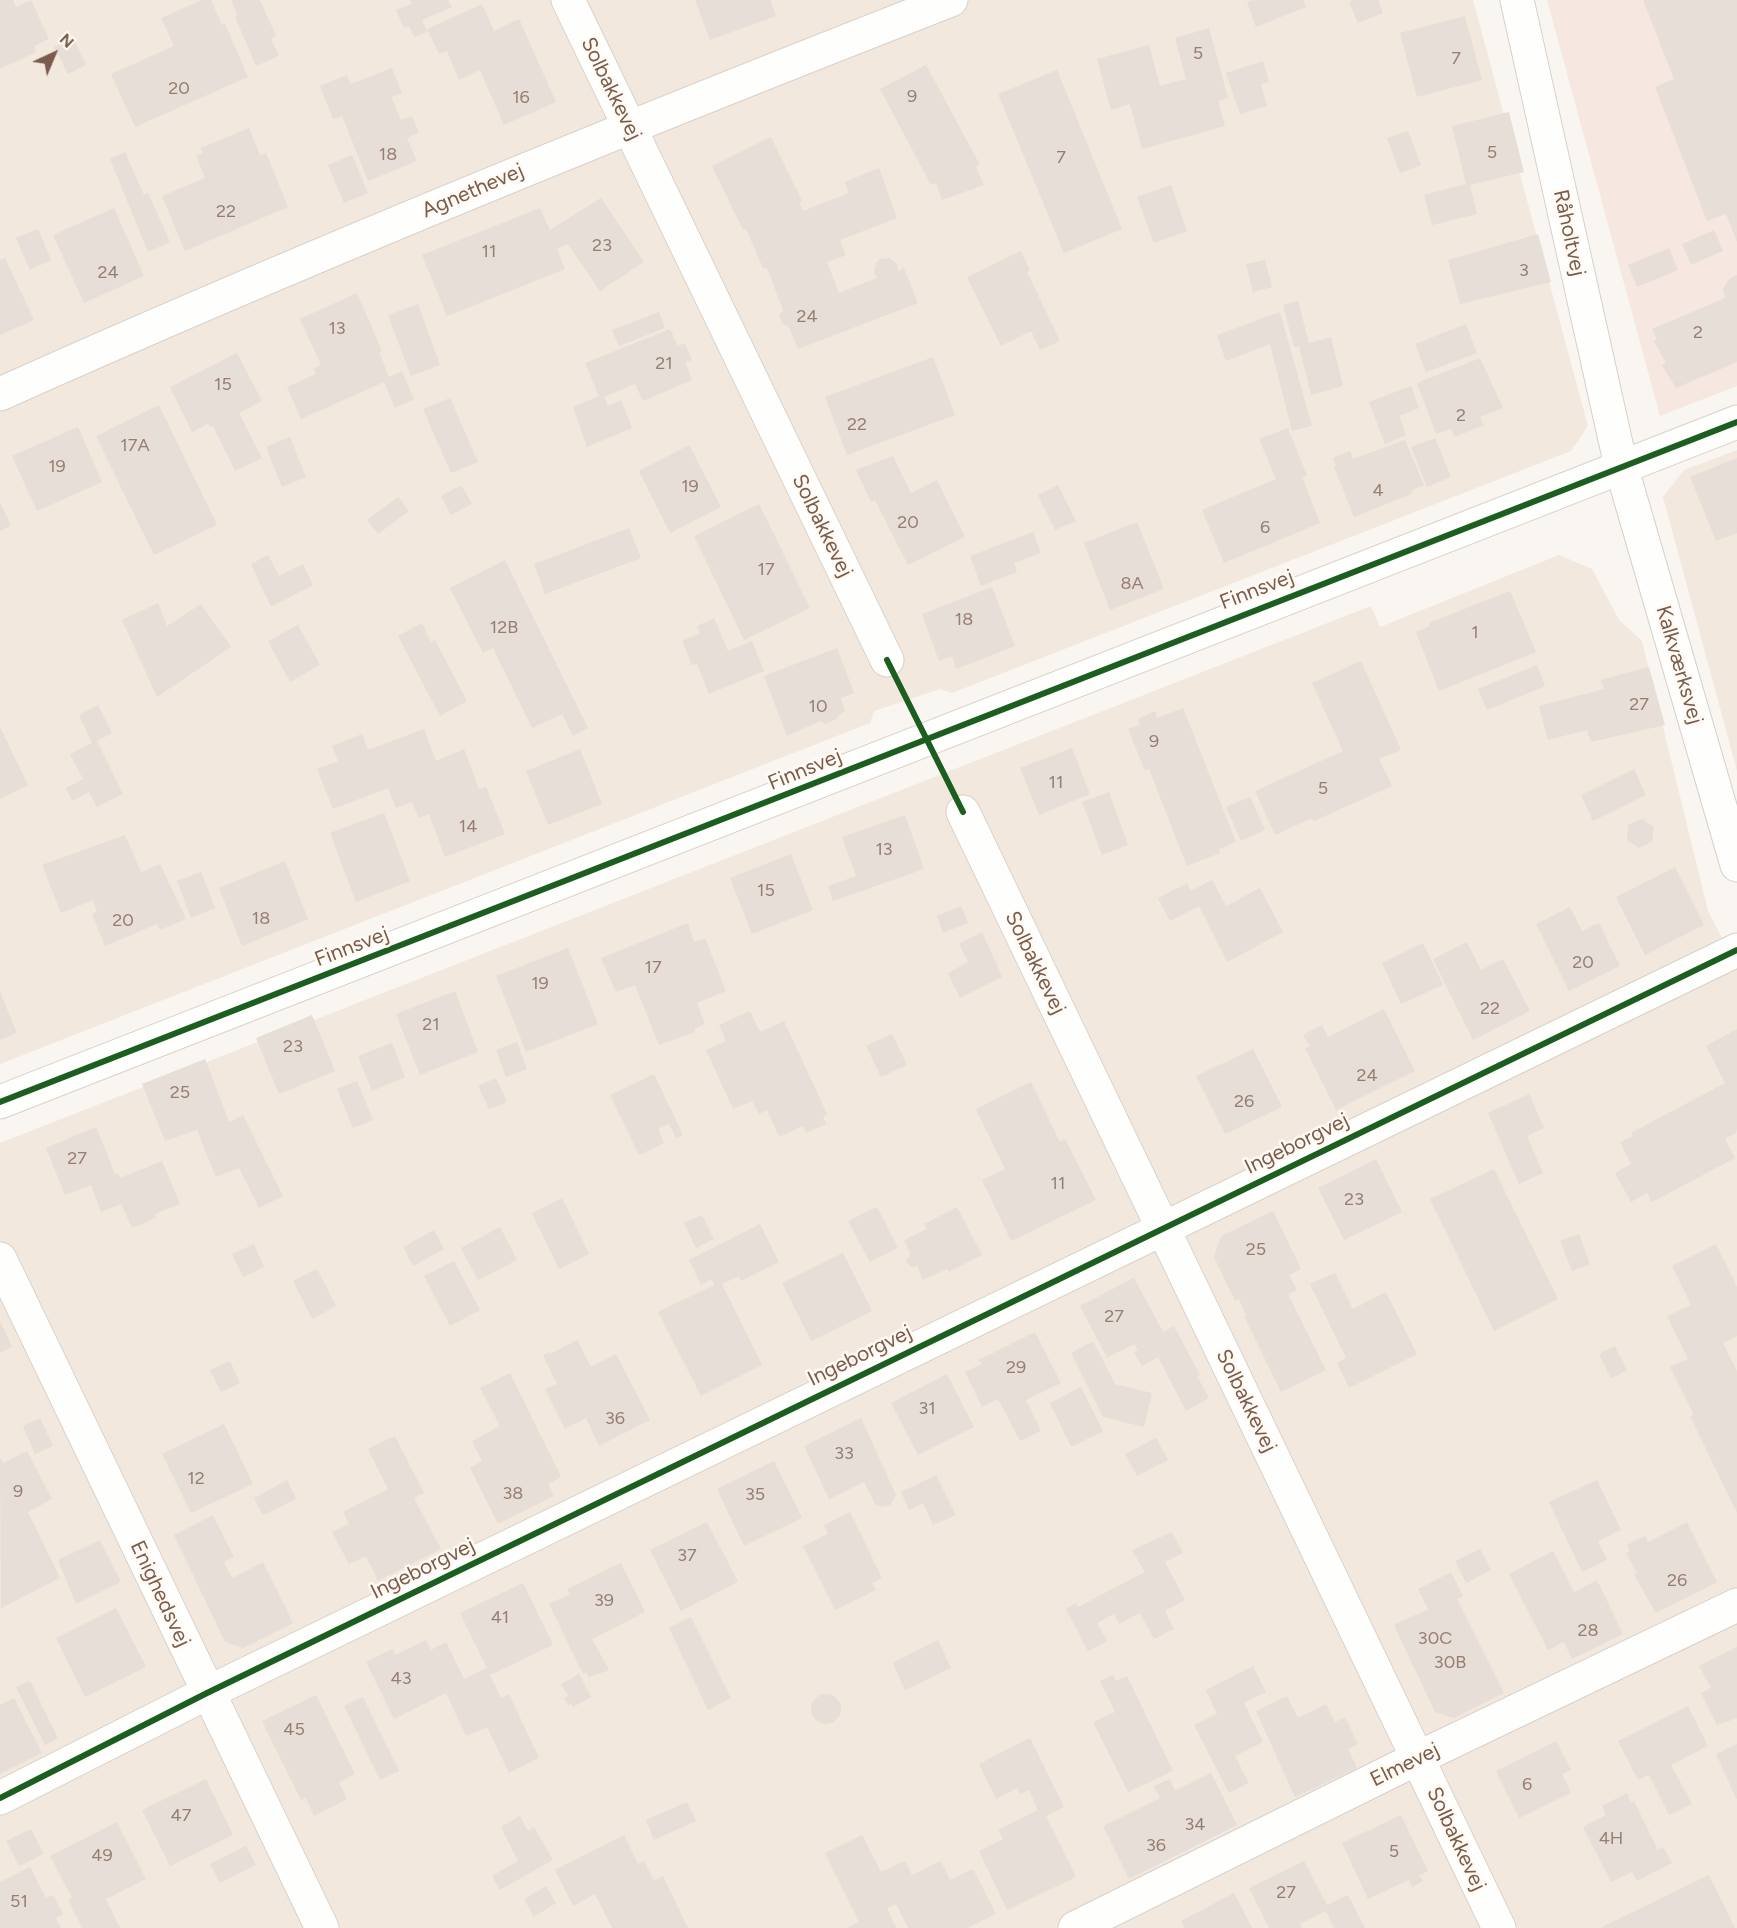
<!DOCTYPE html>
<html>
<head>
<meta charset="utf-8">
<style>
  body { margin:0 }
  #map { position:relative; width:1737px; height:1928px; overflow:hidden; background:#f9f5f0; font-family:Figtree,sans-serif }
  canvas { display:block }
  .north { position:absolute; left:24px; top:24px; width:60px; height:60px; -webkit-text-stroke:4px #fffaf3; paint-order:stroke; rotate:44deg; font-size:16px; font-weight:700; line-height:24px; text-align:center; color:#7a5c4d }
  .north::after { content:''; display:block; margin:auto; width:21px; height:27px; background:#7a5c4d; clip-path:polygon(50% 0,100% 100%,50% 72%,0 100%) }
</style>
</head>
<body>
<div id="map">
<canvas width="1737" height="1928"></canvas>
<div class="north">N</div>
</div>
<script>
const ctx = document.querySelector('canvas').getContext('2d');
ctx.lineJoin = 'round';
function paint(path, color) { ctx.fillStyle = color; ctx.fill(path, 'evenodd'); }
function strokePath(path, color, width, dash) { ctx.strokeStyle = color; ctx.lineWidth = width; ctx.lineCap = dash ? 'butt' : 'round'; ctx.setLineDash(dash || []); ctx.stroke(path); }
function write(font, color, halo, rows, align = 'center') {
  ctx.font = font + ' Figtree,sans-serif'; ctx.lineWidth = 5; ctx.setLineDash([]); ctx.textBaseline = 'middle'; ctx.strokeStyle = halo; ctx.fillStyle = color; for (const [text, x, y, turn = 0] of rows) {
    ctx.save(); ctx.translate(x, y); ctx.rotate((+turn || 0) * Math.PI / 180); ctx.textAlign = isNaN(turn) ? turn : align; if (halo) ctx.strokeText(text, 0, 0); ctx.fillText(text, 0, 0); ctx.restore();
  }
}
paint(new Path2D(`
  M0,0h1473l115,426 -17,25 -619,242 -12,-4 -66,22 -4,12 -870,341z
  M1737,450v321l-74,-274 21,-27z
  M1559,555l33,14 27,51 23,21 66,270 29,57v960h-1737v-785l1371,-537 9,21z`), '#f2e8de');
paint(new Path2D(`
  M1547,0h190v386l-77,30z`), '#f6e8e1');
paint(new Path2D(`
  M0,0h13l3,7 15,-7 18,39 -15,7 2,6 -36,17z
  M202,0h9l11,25 3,-1 23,53 -113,50 -24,-53 63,-28 -13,-28z
  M231,0h29l16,36 -5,3 8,17 -23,10 -21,-49 3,-1z
  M410,0h38l4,7 -30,13 5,12 -13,5 -5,-11 -5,2 -8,-18 16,-6z
  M695,0h75l6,16 -66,24z
  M1253,0h50l3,7 -50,20 -9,-25z
  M1354,0h24l5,13 -25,10 -9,-21z
  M1643,0h94v242l-11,-28 -19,7 -52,-134 19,-8z
  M482,4l12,27 25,-12 37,83 -52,23 -24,-55 -21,10 -12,-29 -8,3 -12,-25z
  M1465,16l17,64 -65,17 -17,-64z
  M1209,28l19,70 -10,3 7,25 -83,23 -12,-45 -19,6 -14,-51 52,-14 11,41 26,-7 -11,-41z
  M73,37l13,28 -18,9 -14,-27z
  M1263,61l6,21 -8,2 6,22 -27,8 -14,-41z
  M926,65l54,100 -4,2 8,18 -42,15 -6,-17 -5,2 -51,-96z
  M392,68l10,25 -11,4 10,23 11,-4 7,17 -12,5 10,23 -49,20 -26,-65 -9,3 -13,-33 27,-11 4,9z
  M1057,70l65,159 -58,24 -66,-159z
  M1509,112l15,60 -54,13 7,29 -45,11 -8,-30 42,-11 -14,-58z
  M249,128l11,27 6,-2 22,54 -103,44 -23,-55 43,-18 -9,-23 7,-2 -2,-5z
  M1408,131l13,34 -21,8 -13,-35z
  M771,137l31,64 -3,2 4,8 46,-18 -4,-11 34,-14 18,50 -57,22 6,15 -19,7 12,31 38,-15 -3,-5 2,-10 4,-4 9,-1 8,6 1,7 6,-3 14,35 -120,46 -9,-22 -6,-3 -4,-9 4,-5 -16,-42h-4l-17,-39 -3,1 -31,-64z
  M125,152l19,43 4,-2 22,49 -22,10 -38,-93z
  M352,155l16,38 -24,10 -16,-38z
  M1171,185l16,46 -33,12 -17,-46z
  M601,198l43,64 -44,29 -32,-47 -11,5 8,20 -118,47 -25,-61 118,-47 10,22z
  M114,208l30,68 -60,27 -31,-68z
  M38,229l13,31 -21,10 -14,-32z
  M1714,230l9,21 -32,14 -9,-21z
  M1538,234l13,48 -91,22 -12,-44z
  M1669,248l9,22 -41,17 -9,-22z
  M1021,251l9,19 -3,2 33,69 -20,9 -9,-19 -30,15 -34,-69z
  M5,258l29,62 -34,15v-75z
  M1265,260l7,27 -19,5 -7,-28z
  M1737,275v87l-61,26 -14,-23 4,-2 -12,-22 3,-1 -5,-11 73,-31 -2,-9 7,-11z
  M357,293l25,58 -3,1 10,25 13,-6 12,28 -19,9 -11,-26 -83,37 -14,-32 29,-13 -2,-6 7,-3 -21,-46z
  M1298,301l11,42 22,-6 12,49 -32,9 -12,-49 -5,1 -11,-42z
  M418,304l22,61 -29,11 -23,-61z
  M659,312l6,16 -46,18 -7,-16z
  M1280,312l32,114 -20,5 -22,-87 -44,17 -9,-26z
  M1466,324l11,29 -51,19 -11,-28z
  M670,329l8,17 7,-3 7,17 -7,2 7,18 -49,21 -8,-17 -31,13 4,9 13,-6 11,28 -45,19 -14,-40 26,-11 -14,-33z
  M237,353l25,48 -23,12 23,45 -27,13 -22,-45 -3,1 -2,-3 -16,8 -22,-45z
  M933,357l22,58 -108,40 -22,-58z
  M1480,358l23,50 -23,9 4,8 -29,12 -4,-8 -15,5 -19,-51z
  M1411,386l8,22 -20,8 7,19 -21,9 -16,-42z
  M450,398l28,64 -27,11 -28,-64z
  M159,405l58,120 -63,30 -58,-119z
  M78,427l24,55 -65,29 -25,-55z
  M1288,428l19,48 -5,1 18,46 -96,40 -22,-53 74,-31 -17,-40z
  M290,437l16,40 -24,10 -16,-40z
  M1435,438l16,39 -24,10 -16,-40z
  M1405,440l19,45 -12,5 1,3 -59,24 -20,-50 2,-1 -3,-8 17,-7 3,8z
  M689,445l32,62 -51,26 -31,-62z
  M893,456l18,37 26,-13 28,57 -57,28 -33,-65 -4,2 -15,-32z
  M1737,458v75l-21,8 -26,-64z
  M461,485l11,19 -21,11 -10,-19z
  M1058,485l18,36 -21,9 -17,-35z
  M398,497l11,14 -31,23 -11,-14z
  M0,502l11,24 -11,5z
  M759,504l51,104 -66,32 -50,-104z
  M1137,522l27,67 -54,21 -26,-67z
  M629,528l12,30 -96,36 -11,-30z
  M1033,532l8,21 -27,10 3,9 -36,14 -11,-30z
  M268,555l11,21 24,-12 10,21 -42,22 -20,-43z
  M505,560l83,168 -15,8 -11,-22 -30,14 -39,-80 -10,5 -33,-65z
  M992,587l23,59 -59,23 -4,-13 -13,5 -17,-47z
  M1510,591l26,61 -97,39 -23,-59 14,-6 -1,-3z
  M158,603l9,23 34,-22 30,43 -74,50 -35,-77z
  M714,618l14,33 24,-10 12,30 -55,23 -12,-30 -5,1 -10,-24 18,-8 -3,-7z
  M422,623l9,19 4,-2 32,61 -27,15 -42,-80z
  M298,625l22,40 -30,17 -22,-41z
  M837,648l17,45 -13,5 4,13 -5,3 -3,5 -12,5 -5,-3 -33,15 -23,-60z
  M1361,661l40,89 -22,9 13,27 -78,35 -2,-3 -37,17 -20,-44 88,-40 -31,-68z
  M1537,665l8,21 -58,24 -9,-21z
  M1649,667l16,58 -74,17 -4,-12 -39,10 -9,-34 65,-17 -3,-9z
  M98,705l14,28 -15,8 26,53 -26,13 -8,-15 -17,9 -6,-13 17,-9 -13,-25 22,-11 -13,-28z
  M1183,708l53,134 -17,7 1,4 -33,13 -38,-97 -4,2 -17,-42 12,-4 -2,-6 17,-8 2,7z
  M0,727l28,58 -28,14z
  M424,729l12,32 28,-12 15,40 7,-2 19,47 -60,23 -16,-43 -10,4 -7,-16 -16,6 -8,-20 -55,21 -16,-40 21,-8 -6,-15 30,-12 6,16z
  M1072,748l18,46 -51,21 -19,-47z
  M580,749l22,55 -54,21 -22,-54z
  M1634,769l12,26 -53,26 -12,-26z
  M1109,792l19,53 -26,10 -20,-53z
  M1250,797l15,33 -24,11 -15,-34z
  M384,813l26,68 -54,21 -26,-69z
  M905,815l19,54 -91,32 -5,-15 28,-10 -14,-39z
  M1642,819l12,8 -2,15 -13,6 -12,-8 1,-15z
  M125,835l16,37 19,-8 26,55 -26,11 -3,-6 -52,22 -13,-32 5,-3 -4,-11 -32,13 -19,-48z
  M791,854l22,56 -61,24 -22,-56z
  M285,861l23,58 -66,27 -23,-58z
  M1675,867l29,58 -59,30 -29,-58z
  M201,872l14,36 -24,10 -14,-37z
  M1212,880l14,26 34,-18 23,44 -56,30 -28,-56 -29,15 -12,-23 29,-15 4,8z
  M961,906l7,17 -25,10 -6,-17z
  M1570,907l12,24 17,-8 21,43 -51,25 -33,-67z
  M688,923l6,19 11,-4 21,53 -29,12 8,21 -11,5 1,3 -36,13 -24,-60 -19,7 -15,-34z
  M982,932l20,45 -42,21 -12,-25 20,-11 -9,-18z
  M1467,942l14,28 22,-11 27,52 -57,29 -40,-81z
  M1423,943l20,42 -42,19 -19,-41z
  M568,948l30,76 -72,28 -30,-76z
  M455,991l23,61 -58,23 -24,-61z
  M0,992l17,41 -17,7z
  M1384,1009l31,62 -79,39 -31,-62 5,-2 -7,-11 19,-10 6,12z
  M750,1011l10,21 24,-11 43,93 -4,3 3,7 -20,9 -3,-7 -24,11 -12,-27 -8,4 -7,-13 -19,8 -27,-59 20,-9 -7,-16z
  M312,1015l23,56 -56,23 -23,-56z
  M1737,1029v99l-1,5 -11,6 10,19 -83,44 -5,-9 -16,9 -16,-29 16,-9 -11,-22 13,-6 -2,-3 94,-50 -19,-37z
  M892,1034l15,31 -26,12 -15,-31z
  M517,1042l10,27 -21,8 -10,-27z
  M392,1043l13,34 -33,14 -14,-35z
  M1253,1049l29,58 -57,27 -29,-58z
  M205,1059l24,63 14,-7 40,81 -24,12 -20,-40 -23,9 -19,-47 -32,11 -23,-57z
  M654,1074l29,61 -7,3 -7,-14 -11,5 6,14 -25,12 -29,-60z
  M496,1078l11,24 -18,7 -11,-23z
  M357,1081l16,39 -20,8 -16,-39z
  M1031,1082l29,60 5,-3 31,61 -85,41 -29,-61 23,-11 -29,-60z
  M1529,1094l15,34 -17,8 16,37 -24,11 -31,-71z
  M96,1127l19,47 3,-1 2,5 42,-17 18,43 -25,10 1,4 -24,10 -11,-24 -20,8 -10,-27 -26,10 -19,-47z
  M1376,1159l26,53 -58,28 -26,-52z
  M1494,1169l64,130 -64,32 -64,-132z
  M562,1198l27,56 -30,15 -27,-56z
  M877,1207l21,41 -28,14 -22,-41z
  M957,1207l25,48 -33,17 -2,-3 -24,11 -6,-14 -5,1 -6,-5 4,-9 -6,-13 23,-11 -3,-5z
  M1273,1211l28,58 -12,6 8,15 -9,4 38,76 -45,22 -37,-76 2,-1 -7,-16 -4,2 -21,-44 7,-21z
  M702,1215l12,24 -18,9 -12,-25z
  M760,1224l19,38 -38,19 -2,-5 -17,8 40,81 -61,31 -43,-84 56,-27 -2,-6 -11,6 -12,-25z
  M500,1227l17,33 -39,20 -17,-32z
  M434,1230l10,19 -31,17 -10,-19z
  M1579,1234l11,30 -18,7 -12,-30z
  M254,1244l10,23 -21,10 -11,-23z
  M1716,1244l21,43v49l-14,7 14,28v142l-47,-97 4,-1 -24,-48 18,-8 -21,-43 24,-11 -19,-39z
  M843,1253l29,58 -61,30 -29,-58z
  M454,1261l26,49 -30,16 -26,-50z
  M317,1269l19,37 -24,13 -19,-38z
  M1335,1273l18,36 33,-17 31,62 -68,34 -12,-25 9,-5 -36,-74z
  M1134,1278l29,54 11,-6 26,49 -3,1 12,22 -23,13 -28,-54 -16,9 -8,-14 4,-2 -4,-6 -27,14 -27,-52z
  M0,1321l12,26 -12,6z
  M1035,1332l26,51 -35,17 15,31 -21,10 -22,-42 -16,8 -17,-35 17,-8 -3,-4z
  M577,1340l14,27 25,-13 34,66 -51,26 -13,-28 -21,11 -20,-40 12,-5 -14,-29 6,-3 1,2z
  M1093,1341l22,43 37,9 -8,34 -41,-10 -32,-64z
  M1615,1346l12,24 -16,9 -12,-25z
  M230,1361l10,22 -19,9 -11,-22z
  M510,1373l51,104 -13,7 6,12 -56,28 -28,-56 12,-7 -10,-20 28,-15 -20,-38z
  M947,1374l27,53 -56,28 -27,-52z
  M1081,1387l22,44 -32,16 -21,-44z
  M40,1418l13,28 -18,8 -12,-28z
  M861,1418l35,77 -6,10 -8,2 -7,-3 -11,-22 -35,17 -25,-53z
  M224,1424l29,60 -62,29 -29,-59z
  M395,1436l29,57 -10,5 27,51 -63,32 -12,-25 -17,8 -17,-32 17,-8 -6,-12 45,-23 -20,-40z
  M1156,1438l12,22 -31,16 -12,-22z
  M27,1451l25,48 -24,13 32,66 -59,30 -1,-150 3,5z
  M774,1461l28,57 -58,28 -27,-57z
  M936,1475l20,40 -23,10 -10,-22 -14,7 -8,-18z
  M287,1480l9,19 -33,16 -9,-17z
  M1597,1480l24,50 -23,11 9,19 -25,12 -33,-70z
  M850,1512l32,66 -10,5 4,7 -41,20 -32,-64 25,-12 -4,-9z
  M213,1515l21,42 -10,5 8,16 31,-16 30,61 -50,25 -18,-6 -51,-107z
  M707,1522l31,60 -57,29 -31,-61z
  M1687,1522l30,60 -61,31 -22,-38 3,-2 -11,-20 4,-2 -3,-6 18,-9 3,6z
  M1172,1532l11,21 -18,9 20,38 -20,11 9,18 -20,10 -14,-26 -21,11 -5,-10 -17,9 10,18 -19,10 -22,-42 10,-6 2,4 67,-35 -13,-22z
  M100,1540l21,42 -45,22 -18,-44z
  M1480,1549l11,21 -25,13 -11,-22z
  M1553,1551l21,41 23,-12 26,54 -51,25 -8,-17 -16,8 -39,-76z
  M621,1563l24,49 -53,27 17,31 -20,7 -3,-5 -3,2 -34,-70 21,-10 -3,-5z
  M1451,1572l12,24 -6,3 47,94 -50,25 -19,-6 -41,-87 34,-16 -10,-20z
  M523,1583l30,62 -63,30 11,23 8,-4 30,64 -30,15 -22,-46 -21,9 -20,-43 -52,26 -28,-57 27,-13 2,6 31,-15 5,10 15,-8 18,37 23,-11 -27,-55z
  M116,1608l30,59 -61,30 -29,-59z
  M691,1617l40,81 -23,12 -39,-82z
  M938,1640l13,28 -46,22 -12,-27z
  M1737,1647v71l-20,7 -16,-32 10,-5 -12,-22z
  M1253,1666l13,26 -22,11 19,39 -28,14 14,27 -20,10 -35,-68 23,-11 -11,-24z
  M579,1674l12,23 -18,10 -2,-3 -3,1 -4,-7 4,-2 -7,-12z
  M1113,1675l3,6 11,-5 46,95 -45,21 -35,-70 22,-10 -15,-31z
  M30,1681l28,57 -13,7 -29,-58z
  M811 1709a15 15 0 1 1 30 0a15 15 0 1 1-30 0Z
  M316,1695l39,79 -16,8 8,17 -33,17 -8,-18 -5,2 -39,-79z
  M1287,1696l11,22 28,-14 9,18 10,-5 13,27 -10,5 9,19 -62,29 -39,-86z
  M363,1697l36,74 -19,9 -36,-74z
  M14,1698l28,55 -42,21v-69z
  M1688,1706l20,40 -37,19 21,39 -23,11 -20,-40 -11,5 -20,-39z
  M1030,1738l34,69 -18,9 30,61 -69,33 -28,-59 24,-12 -5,-9 40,-20 -9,-20 -9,4 -3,-6 -21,11 -17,-35z
  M1556,1741l15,29 -9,4 9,19 -52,25 -23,-47z
  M1737,1744v56l-21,-46z
  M1211,1773l26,52 -108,54 -26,-53 57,-28 -6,-12 16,-7 5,12z
  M206,1779l27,56 -63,31 -28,-56z
  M1627,1793l4,10 3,-2 24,49 5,-3 9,16 -35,18 -5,-9 -21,10 -28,-55 23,-12 -4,-9z
  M687,1802l9,19 -42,19 -8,-20z
  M1401,1815l27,56 -9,4 4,6 -11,6 -3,-7 -41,19 -26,-56z
  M520,1816l8,15 6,-4 19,33 -53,30 -8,-14 26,-15 -17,-34z
  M117,1822l29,57 -40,20 14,29h-38l-14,-28 4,-2 -22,-42z
  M31,1829l13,25 -25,12 -13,-25z
  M624,1835l14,29 6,-3 10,20 9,-5 25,52h-76l-17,-34 -22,12 -18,-36z
  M862,1835l19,37 24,-11 7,14 29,-14 9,19 23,-11 23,45 -29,14h-59l-12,-24 -9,4 9,20h-49l12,-6 -34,-69z
  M246,1846l10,19 -36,18 -10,-19z
  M1304,1861l23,44 21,-10 17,33h-31l-8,-17 -26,13 2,4h-33l-20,-40z
  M30,1867l16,31 7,-3 10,19 -7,4 5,10h-61v-46z
  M1709,1875l26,53h-135z
  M546,1886l10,17 -22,14 -10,-18z
  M1234,1893l18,35h-67l-4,-7z`), '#e6ded7');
const street = new Path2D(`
  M568,0l319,660
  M1517,0l104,466 116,399
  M0,394c313,-140 631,-269 951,-394
  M963,812l536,1116
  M0,1259l322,669
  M0,1798l207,-105 1530,-743
  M1075,1928l343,-170 319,-153`);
const secondary = new Path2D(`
  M0,1102l1737,-680`);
strokePath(street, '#d7d1cb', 35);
strokePath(secondary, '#d9d2cb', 35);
strokePath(street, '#fefefd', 33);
strokePath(secondary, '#fefefd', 33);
strokePath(new Path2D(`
  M887,660l76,152
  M0,1102l1737,-680
  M0,1798l207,-105 1530,-743`), '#1b5e20', 6);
write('18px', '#977e72', null, [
  ["5",1198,54],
  ["7",1456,59],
  ["20",179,89],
  ["9",912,97],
  ["16",521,98],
  ["5",1492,153],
  ["18",388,155],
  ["7",1061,158],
  ["22",226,212],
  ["23",602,246],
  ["11",489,252],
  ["3",1524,271],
  ["24",108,273],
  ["24",807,317],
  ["13",337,329],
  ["2",1698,333],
  ["21",664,364],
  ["15",223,385],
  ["2",1461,416],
  ["22",857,425],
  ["17A",135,446],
  ["19",57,467],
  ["19",690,487],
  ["4",1378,491],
  ["20",908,523],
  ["6",1265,528],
  ["17",766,570],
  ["8A",1132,584],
  ["18",964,620],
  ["12B",504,628],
  ["1",1475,633],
  ["27",1639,705],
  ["10",818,707],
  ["9",1154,742],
  ["11",1056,783],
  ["5",1323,789],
  ["14",468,827],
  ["13",884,850],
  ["15",766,891],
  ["18",261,919],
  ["20",123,921],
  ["20",1583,963],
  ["17",653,968],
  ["19",540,984],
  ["22",1490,1009],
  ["21",431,1025],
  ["23",293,1047],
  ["24",1367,1076],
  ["25",180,1093],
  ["26",1244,1102],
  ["27",77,1159],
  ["11",1058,1184],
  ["23",1354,1200],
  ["25",1256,1250],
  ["27",1114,1317],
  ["29",1016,1368],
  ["31",927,1409],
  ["36",615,1419],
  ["33",844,1454],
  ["12",196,1479],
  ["9",18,1492],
  ["38",513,1494],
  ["35",755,1495],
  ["37",687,1556],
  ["26",1677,1581],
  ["39",604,1601],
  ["41",500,1618],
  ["28",1588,1631],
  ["30C",1435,1639],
  ["30B",1450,1663],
  ["43",401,1679],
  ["45",294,1730],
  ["6",1527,1785],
  ["47",181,1816],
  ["34",1195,1825],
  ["4H",1611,1839],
  ["36",1156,1846],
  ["5",1394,1852],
  ["49",102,1856],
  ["27",1286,1893],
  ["51",19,1902]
]);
write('21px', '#7a5c4d', '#fffaf3', [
  ["Solbakkevej",611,89,64],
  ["Agnethevej",473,191,-23],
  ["Råholtvej",1569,233,78],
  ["Solbakkevej",822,526,64],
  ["Finnsvej",1257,590,-21],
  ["Kalkværksvej",1679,665,74],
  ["Finnsvej",805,770,-22],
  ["Finnsvej",352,947,-21],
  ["Solbakkevej",1035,963,64],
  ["Ingeborgvej",1297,1144,-26],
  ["Ingeborgvej",860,1356,-26],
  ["Solbakkevej",1246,1401,64],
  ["Ingeborgvej",423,1569,-26],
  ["Enighedsvej",160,1594,65],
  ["Elmevej",1405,1765,-26],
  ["Solbakkevej",1456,1839,65]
]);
</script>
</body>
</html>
